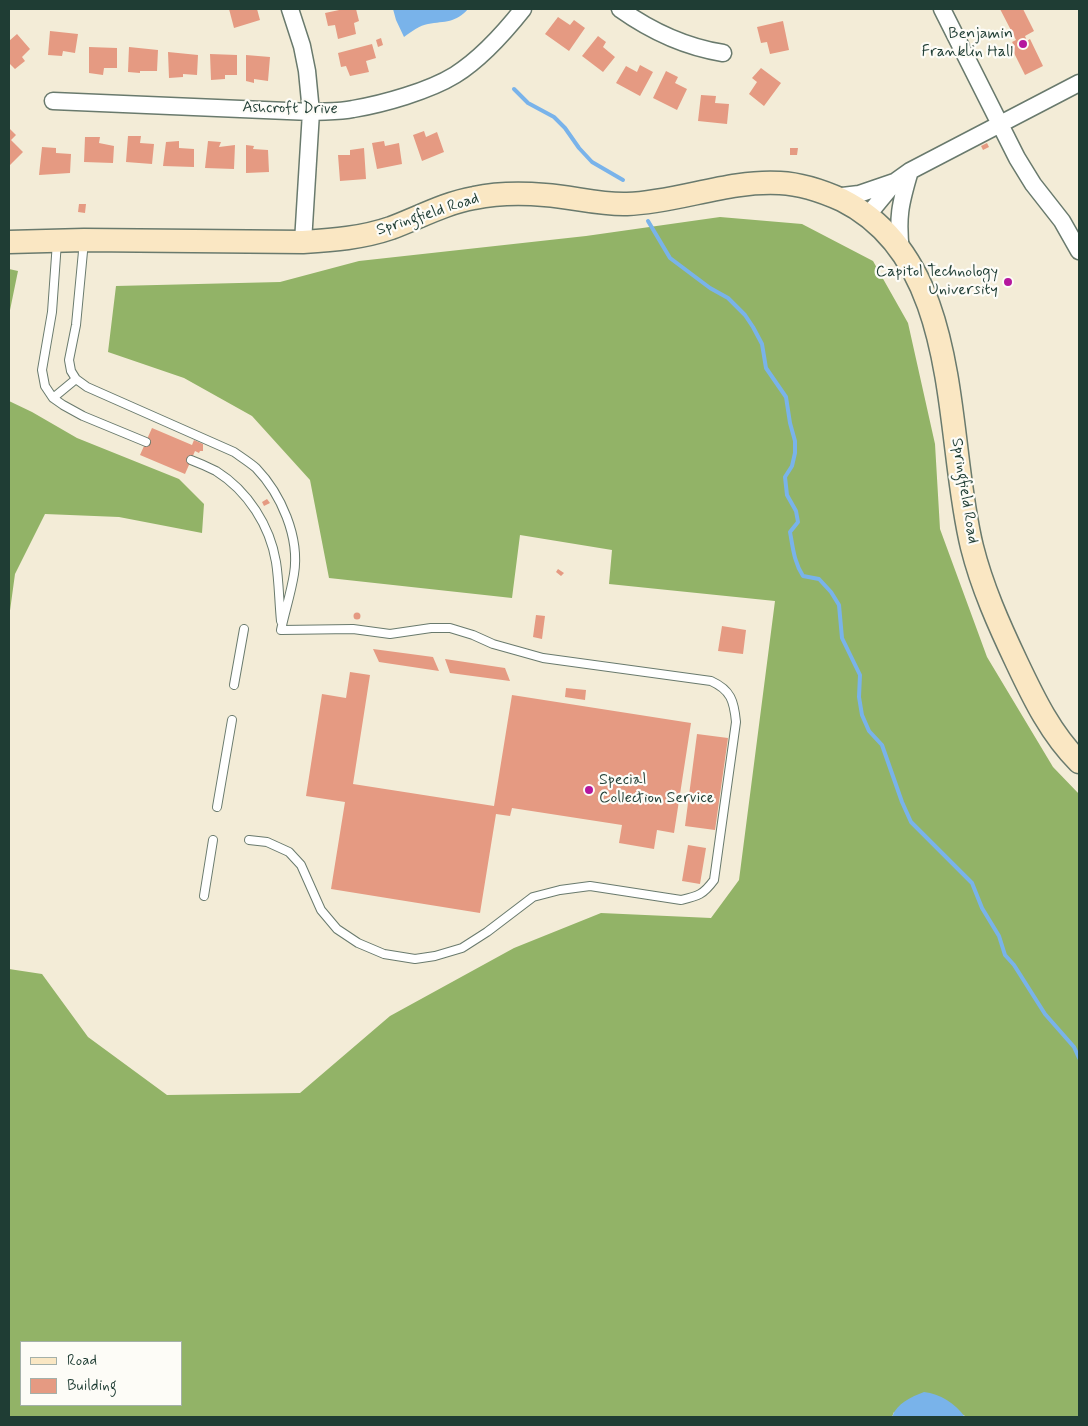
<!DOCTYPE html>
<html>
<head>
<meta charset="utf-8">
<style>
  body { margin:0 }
  #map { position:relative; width:1088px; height:1426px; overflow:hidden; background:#f3ecd7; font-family:Mynerve,sans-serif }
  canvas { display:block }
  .frame { position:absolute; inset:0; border:10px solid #1f3d34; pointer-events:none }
  .legend { position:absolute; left:20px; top:1341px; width:162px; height:65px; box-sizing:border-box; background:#fdfcf7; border:1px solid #a4b0a9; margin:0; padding:6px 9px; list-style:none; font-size:15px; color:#1f3d34 }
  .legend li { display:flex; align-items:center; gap:10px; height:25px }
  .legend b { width:25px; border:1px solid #a4b0a9 }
</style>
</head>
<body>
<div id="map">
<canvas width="1088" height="1426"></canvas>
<div class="frame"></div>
<ul class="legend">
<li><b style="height:6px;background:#fae7c3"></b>Road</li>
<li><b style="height:14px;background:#e59a82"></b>Building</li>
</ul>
</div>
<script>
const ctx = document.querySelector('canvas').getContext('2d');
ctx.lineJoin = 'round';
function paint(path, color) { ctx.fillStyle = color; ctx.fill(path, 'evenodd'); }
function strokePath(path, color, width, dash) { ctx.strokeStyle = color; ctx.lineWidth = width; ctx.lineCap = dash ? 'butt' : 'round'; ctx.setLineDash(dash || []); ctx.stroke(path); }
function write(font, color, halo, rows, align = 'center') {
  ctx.font = font + ' Mynerve,sans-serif'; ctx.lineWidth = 4.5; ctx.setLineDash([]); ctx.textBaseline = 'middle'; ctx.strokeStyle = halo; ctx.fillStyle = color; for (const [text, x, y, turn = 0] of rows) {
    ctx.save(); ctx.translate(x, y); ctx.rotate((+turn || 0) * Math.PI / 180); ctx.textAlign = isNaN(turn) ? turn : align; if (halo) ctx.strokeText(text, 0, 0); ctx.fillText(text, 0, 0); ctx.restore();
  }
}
paint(new Path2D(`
  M720,217l82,7 71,37 35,62 27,121 5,85 47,128 66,110 26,27v623h-114l-1,-2 -70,-3 -2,5h-883v-448l33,5 46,63 79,58 133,-2 90,-77 124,-68 87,-35 110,5 28,-38 36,-279 -166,-17 3,-34 -92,-15 -8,63 -183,-20 -19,-98 -58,-64 -68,-38 -76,-26 8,-66 164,-4 79,-21 227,-25zM21,1342h160v63h-160z
  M9,269l9,2 -9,44z
  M9,401l23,11 45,26 102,41 25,25 -2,29 -83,-16 -74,-3 -30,60 -6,44z`), '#92b367');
paint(new Path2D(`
  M393,9h75c-12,14 -23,12 -40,15 -8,1 -17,8 -24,13l-8,-17z
  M924,1392c16,2 31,11 41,25h-73c5,-14 19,-20 32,-25z`), '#79b3ea');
strokePath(new Path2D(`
  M514,89l14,14 26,14 11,11 14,20 13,14 31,18
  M648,221l22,37 40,30 18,10 17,17 8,12 9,17 4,24 20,29 4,26 5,18v12l-3,13 -7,11 2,18 9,16 2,11 -8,10c3,16 4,30 13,44l16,3 12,13 8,13 3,33 18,37 -1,22 3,18 7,16 13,14 20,57 9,20 61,61 10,25 17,28 6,19 9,10 31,49 29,33 5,11`), '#79b3ea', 4);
paint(new Path2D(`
  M229,9h28l3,11 -26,8z
  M344,9h12l3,12 -5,2 2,11 -18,5 -3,-14 -7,1 -3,-13z
  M1000,9h23l11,22 -9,5 2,5 3,-2 13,27 -18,9 -13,-26 3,-2 -3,-5 4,-2z
  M558,17l12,8 4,-5 11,8 -16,23 -24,-17z
  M783,21l6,29 -19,4 -3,-12 -6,1 -4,-16z
  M50,31l28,3 -3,19 -12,-2 -1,5 -14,-1z
  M17,34l13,15 -8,8 3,4 -10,8 -6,-6v-22z
  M598,36l8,6 -3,5 12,10 -12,15 -21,-16z
  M381,38l2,7 -5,2 -2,-7z
  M372,44l4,14 -10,3 3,11 -19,4 -4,-10 -5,1 -3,-14z
  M89,47l28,1v20h-13l-1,7 -14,-2z
  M129,47l29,3 -1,21h-17v2l-12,-1z
  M168,52l30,3 -1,20 -14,-1v3l-14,1z
  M210,54l27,1v20h-12v4l-14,1z
  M246,55l24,2 -2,24 -14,-2v4l-8,-2z
  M640,65l13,7 -13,24 -24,-13 10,-17 11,6z
  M761,68l20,15 -17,23 -15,-12 8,-12 -5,-4z
  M666,71l12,6 -3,6 12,6 -10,21 -24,-12z
  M701,95l15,1 -1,7 14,1 -2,20 -29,-3z
  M9,128l7,7 -5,5 12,12 -13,13 -1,-2z
  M424,131l2,6 11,-5 7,20 -22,9 -9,-26z
  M128,136h13l-1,7 14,1 -2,20 -26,-2z
  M85,137h15l-1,6 15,3 -1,17 -29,-1z
  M179,141v7l15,1v18l-31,-1 3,-24z
  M208,141l13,1 -2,5 16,-2 -1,24 -29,-1z
  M384,141l1,5 14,-3 3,21 -25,5 -5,-26z
  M987,143l2,4 -6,3 -2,-4z
  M246,145l8,1 -1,3 15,1 1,22 -23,1z
  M42,147l14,1v5l15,1 -1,19 -31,2z
  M364,148l2,31 -26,2 -2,-26h12v-5z
  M790,148h8l-1,7h-7z
  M79,204h7l-1,9 -7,-1z
  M152,428l40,17 2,-5 9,4v7h-3l-1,2 -4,-2 -10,23 -45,-19z
  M267,499l3,4 -6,3 -2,-4z
  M558,569l6,4 -3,3 -5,-4z
  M353.5 616a3.5 3.5 0 1 1 7 0a3.5 3.5 0 1 1-7 0Z
  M536,615l9,1 -3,23 -9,-2z
  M722,626l24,4 -3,24 -25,-3z
  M373,649l60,8 6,14 -60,-9z
  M445,659l60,9 5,13 -60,-8z
  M350,672l20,3 -17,109 141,22 18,-111 179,28 -17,110 -17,-3 -3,19 -35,-6 3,-18 -110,-17 -2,8 -14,-2 -16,99 -149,-24 14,-87 -39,-6 16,-102 24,4z
  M566,688l20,2 -1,10 -20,-3z
  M697,734l31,4 -13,92 -30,-4z
  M688,845l18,3 -6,36 -18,-3z`), '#e59a82');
const lane = new Path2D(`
  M84,241l-8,84 -7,35 2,11 5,8 11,8 147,65c7,5 15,10 22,16 25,26 44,69 38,106 -3,19 -9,37 -13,56
  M57,242l-5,70 -10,58 3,16 8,12 10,7 20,11 63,26
  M53,398l23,-19
  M191,460c8,3 17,7 25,11 32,20 54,55 60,91 3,19 3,39 5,59
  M234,685l10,-56
  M217,807l15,-87
  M249,840l18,2 22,10 12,13 20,45 16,19 21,14 26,11 31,5 20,-3 27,-8 25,-16 46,-35 27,-7 30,-4 91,14c17,-4 22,-5 33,-20l22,-158c-2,-21 -5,-32 -25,-41l-168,-23 -50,-14 -20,-9 -23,-7h-19l-41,6 -37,-5 -72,1
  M204,896l9,-56`);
const street = new Path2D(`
  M290,9l12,37 5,25 4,41 -8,130
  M620,9c31,22 65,38 103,44
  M942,9l75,149 16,26 29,37 17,30
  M53,101l258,11c14,-1 29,0 42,-3 30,-5 76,-18 102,-34 27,-17 49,-42 68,-66
  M834,197l25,-3 35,-12
  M867,216l29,-35 14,-10 169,-88
  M901,252c-4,-34 -1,-48 9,-81`);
const secondary = new Path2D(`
  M9,242l75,-2 219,2c30,-2 59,-4 88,-14 27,-10 54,-25 83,-30 24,-5 47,-5 71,-3 28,2 55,10 82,9 52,-2 101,-24 153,-21 22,1 42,8 62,17 122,61 102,235 130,347 10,40 27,78 45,116 17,36 34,71 62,99`);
strokePath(lane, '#697a6d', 10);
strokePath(street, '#697a6d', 19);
strokePath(secondary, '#697a6d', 25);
strokePath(lane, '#fff', 8);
strokePath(street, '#fff', 16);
strokePath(secondary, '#fae7c3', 22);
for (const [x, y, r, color] of [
  [1023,44,5,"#b5179e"],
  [1008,282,5,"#b5179e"],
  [589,790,5,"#b5179e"]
]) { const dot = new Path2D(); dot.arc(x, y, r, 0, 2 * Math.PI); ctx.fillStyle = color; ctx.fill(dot); strokePath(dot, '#fdfcf7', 2); }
write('16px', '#1f3d34', '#fdfcf7', [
  ["Benjamin",1013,35],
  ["Franklin Hall",1013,53],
  ["Capitol Technology",998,273],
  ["University",998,291],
  ["Special",599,781,"left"],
  ["Collection Service",599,799,"left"]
], 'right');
write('16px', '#1f3d34', '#fdfcf7', [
  ["Ashcroft Drive",290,109,1],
  ["Springfield Road",428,215,-18],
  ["Springfield Road",964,491,81]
]);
</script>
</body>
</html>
